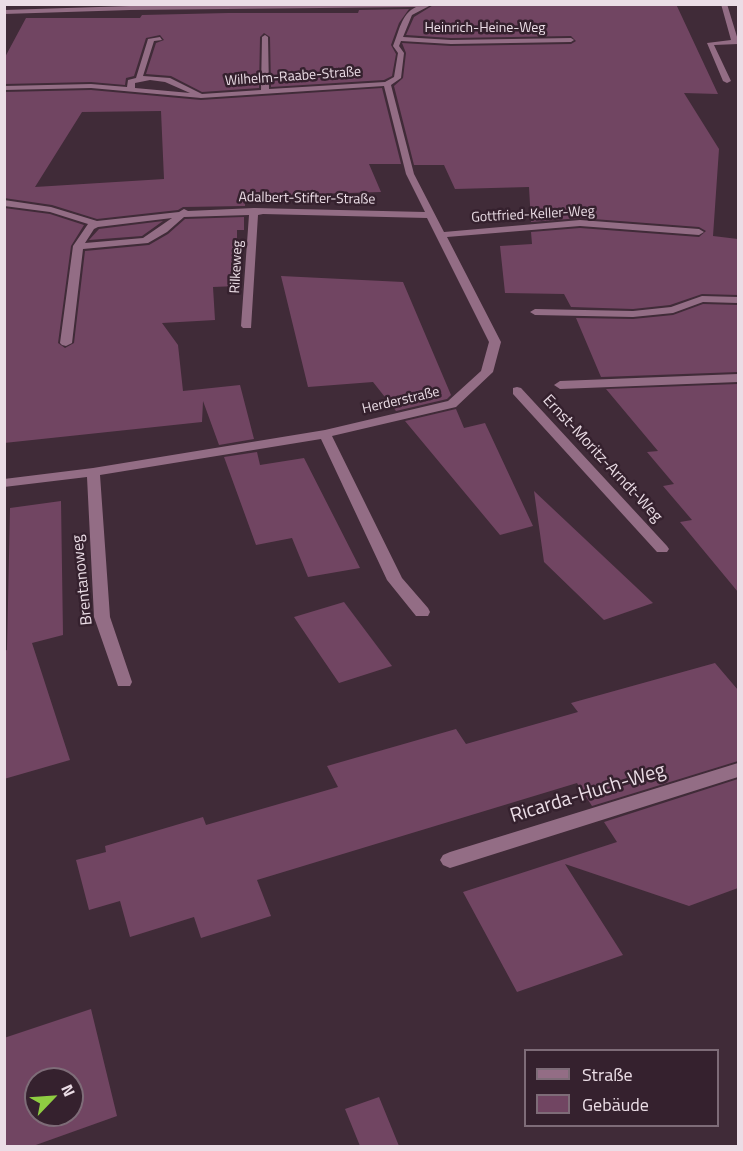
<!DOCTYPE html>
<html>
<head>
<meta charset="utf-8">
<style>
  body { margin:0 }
  #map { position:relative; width:743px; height:1151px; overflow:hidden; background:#402b38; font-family:"Titillium Web",sans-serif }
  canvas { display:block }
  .frame { position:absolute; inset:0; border:6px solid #ebdde6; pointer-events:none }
  .legend { position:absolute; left:524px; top:1049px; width:195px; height:78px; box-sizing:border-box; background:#35212e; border:2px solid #7e6c78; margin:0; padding:8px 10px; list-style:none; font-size:18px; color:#ebdde6 }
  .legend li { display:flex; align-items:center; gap:12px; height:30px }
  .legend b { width:30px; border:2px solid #7e6c78 }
  .north { position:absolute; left:24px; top:1067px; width:60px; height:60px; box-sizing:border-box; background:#35212e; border:2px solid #7e6c78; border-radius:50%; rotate:65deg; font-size:16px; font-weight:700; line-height:24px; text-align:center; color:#ebdde6 }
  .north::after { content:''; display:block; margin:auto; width:21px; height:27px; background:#8fcd42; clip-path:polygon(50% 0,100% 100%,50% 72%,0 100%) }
</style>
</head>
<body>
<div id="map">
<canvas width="743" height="1151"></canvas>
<div class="frame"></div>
<ul class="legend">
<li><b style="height:8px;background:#936d85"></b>Straße</li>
<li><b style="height:16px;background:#714562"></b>Gebäude</li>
</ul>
<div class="north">N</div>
</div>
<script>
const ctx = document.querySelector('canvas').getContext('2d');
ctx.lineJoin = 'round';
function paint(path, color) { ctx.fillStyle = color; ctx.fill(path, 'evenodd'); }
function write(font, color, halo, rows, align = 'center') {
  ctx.font = font + ' "Titillium Web",sans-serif'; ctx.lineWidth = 5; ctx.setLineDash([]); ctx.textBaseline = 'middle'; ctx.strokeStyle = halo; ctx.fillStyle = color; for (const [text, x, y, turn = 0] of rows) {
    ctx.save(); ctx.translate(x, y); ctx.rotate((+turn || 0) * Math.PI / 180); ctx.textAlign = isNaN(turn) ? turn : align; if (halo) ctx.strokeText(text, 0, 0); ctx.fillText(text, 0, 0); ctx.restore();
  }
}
paint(new Path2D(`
  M435,4h241l42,90 -34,-1 35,56 -6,87 25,3v56l-36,-1 -32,11 -37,4 -62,-2 -7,-13 -59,-1 -5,-47 32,-2 -1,-12 49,-4 119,9 7,-6 -7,-4 -119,-9 -49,4 -2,-35 -74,2 -11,-24h-30l-20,-79 9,-8 3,-25 -4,-10 49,3 120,-2 5,-3 -5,-5 -120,2 -45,-3 8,-18z
  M409,9l-10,14 -8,22 5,9 -4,22 -8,4 -113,7 -1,-50 -6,-4 -4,4 -1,51 -57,4 -31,-16 -25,-2 10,-31 8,-3 -4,-5 -14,3 -12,38 -8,2 -1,7 -34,-3 -87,2v-25l22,-41h114l2,-3 86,-2h130l1,-3z
  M382,88l19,76h-32l12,28 -136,4v10l-62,1 -5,3 -81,9 -45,-14 -48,-7v-106l87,-2 110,10zM161,111l3,68 -129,8 47,-75z
  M4,208l46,6 34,11 -13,21 -13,97 7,5 9,-5 11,-92 64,-6 19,-11 17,-15 59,-2v13h-7v56l-24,1 2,33 -53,3 16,22 5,46 57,-6 14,54 -35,6 -16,-44 -1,21 -198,21z
  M163,221l-21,15 -53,4 10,-11z
  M281,276l122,6 48,113 -4,4 -51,12 -23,-29 -65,5z
  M703,304l35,1v67l-137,5 -25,-59 57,1 40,-4z
  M738,384v208l-58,-70 12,-2 -29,-34 11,-2 -27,-32 11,-1 -52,-62z
  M456,409l8,19 21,-5 48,103 -33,9 -95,-114z
  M257,452l3,13 44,-7 56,110 -52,9 -16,-39 -36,7 -32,-88z
  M534,491l119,112 -49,17 -60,-58z
  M61,501l2,134 -31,8 38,117 -66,19v-128l3,-1 3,-142z
  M344,602l48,64 -53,17 -45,-66z
  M715,663l23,27v71l-146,45 -15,-23 -320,97 14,36 -70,22 -7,-21 -64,20 -10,-36 -31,9 -13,-50 30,-8 -1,-6 98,-29 3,8 132,-38 -11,-21 129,-37 10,15 112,-32 -7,-9z
  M738,779v109l-49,18 -124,-42 58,91 -106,37 -54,-100 154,-50 -13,-20z
  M91,1009l26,107 -84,30h-29v-108zM36,1079h36v36h-36z
  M379,1097l20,49h-39l-15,-37z`), '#714562');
paint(new Path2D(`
  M433,4l-21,11 -9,22 48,3 120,-2 3,2 -3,2 -120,2 -50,-3 -2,5 5,7 -3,25 -10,7 23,89 30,58 136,-12 119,9 5,3 -5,3 -119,-9 -133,11 54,105 -8,30 -37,35 -124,29 70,142 26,30 2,4 -2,4h-12l-29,-36 -66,-141 -221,36 10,142 22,65 -2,4h-12l-24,-69 -7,-140 -83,10v-8l89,-11 232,-38 123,-29 33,-30 8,-29 -62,-124 -164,-4 -5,1 -7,113h-8l-2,-2 8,-111 -65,2 -17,15 -19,11 -65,6 -11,94 -6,3 -4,-1 -2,-2 13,-97 15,-22 -38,-12 -46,-6v-6l47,7 46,14 82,-9 5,-3 4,2 66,-3 171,4 -19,-38 -22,-88 -183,12 -110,-10 -87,2v-4l87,-2 36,3 1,-7 8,-2 12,-39 12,-2 2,3 -8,1 -11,35 27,2 32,16 59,-4 1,-53 3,-2 3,2 1,52 116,-7 9,-5 4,-24 -5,-7c6,-14 8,-32 23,-39l-286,3 -126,4v-4l126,-4zM150,80l15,2 25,11 -55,-5v-5zM172,218l-29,20 -58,5 9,-14 4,-2z
  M721,4h6l11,36v4l-24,1 17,36 -4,2 -4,-2 -16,-38 24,-3z
  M702,296l36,1v6l-35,-1 -30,11 -40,4 -98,-2 -5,-3 5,-3 98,2 38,-4z
  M738,374v8l-178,7 -6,-4 6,-4z
  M517,387l4,1 146,158 2,3 -2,3h-10l-144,-158v-6z
  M738,763v14l-288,91 -7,-3 -3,-5 3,-5 7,-3z`), '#936d85');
write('14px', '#ebdde6', '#35212e', [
  ["Heinrich-Heine-Weg",485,29],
  ["Wilhelm-Raabe-Straße",293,77,-4],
  ["Adalbert-Stifter-Straße",307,199,1],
  ["Gottfried-Keller-Weg",533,215,-3],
  ["Rilkeweg",237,267,-87],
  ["Herderstraße",401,401,-13]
]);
write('16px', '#ebdde6', '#35212e', [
  ["Ernst-Moritz-Arndt-Weg",602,459,47],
  ["Brentanoweg",83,580,-96]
]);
write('20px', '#ebdde6', '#35212e', [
  ["Ricarda-Huch-Weg",588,794,-17]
]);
</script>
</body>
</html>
